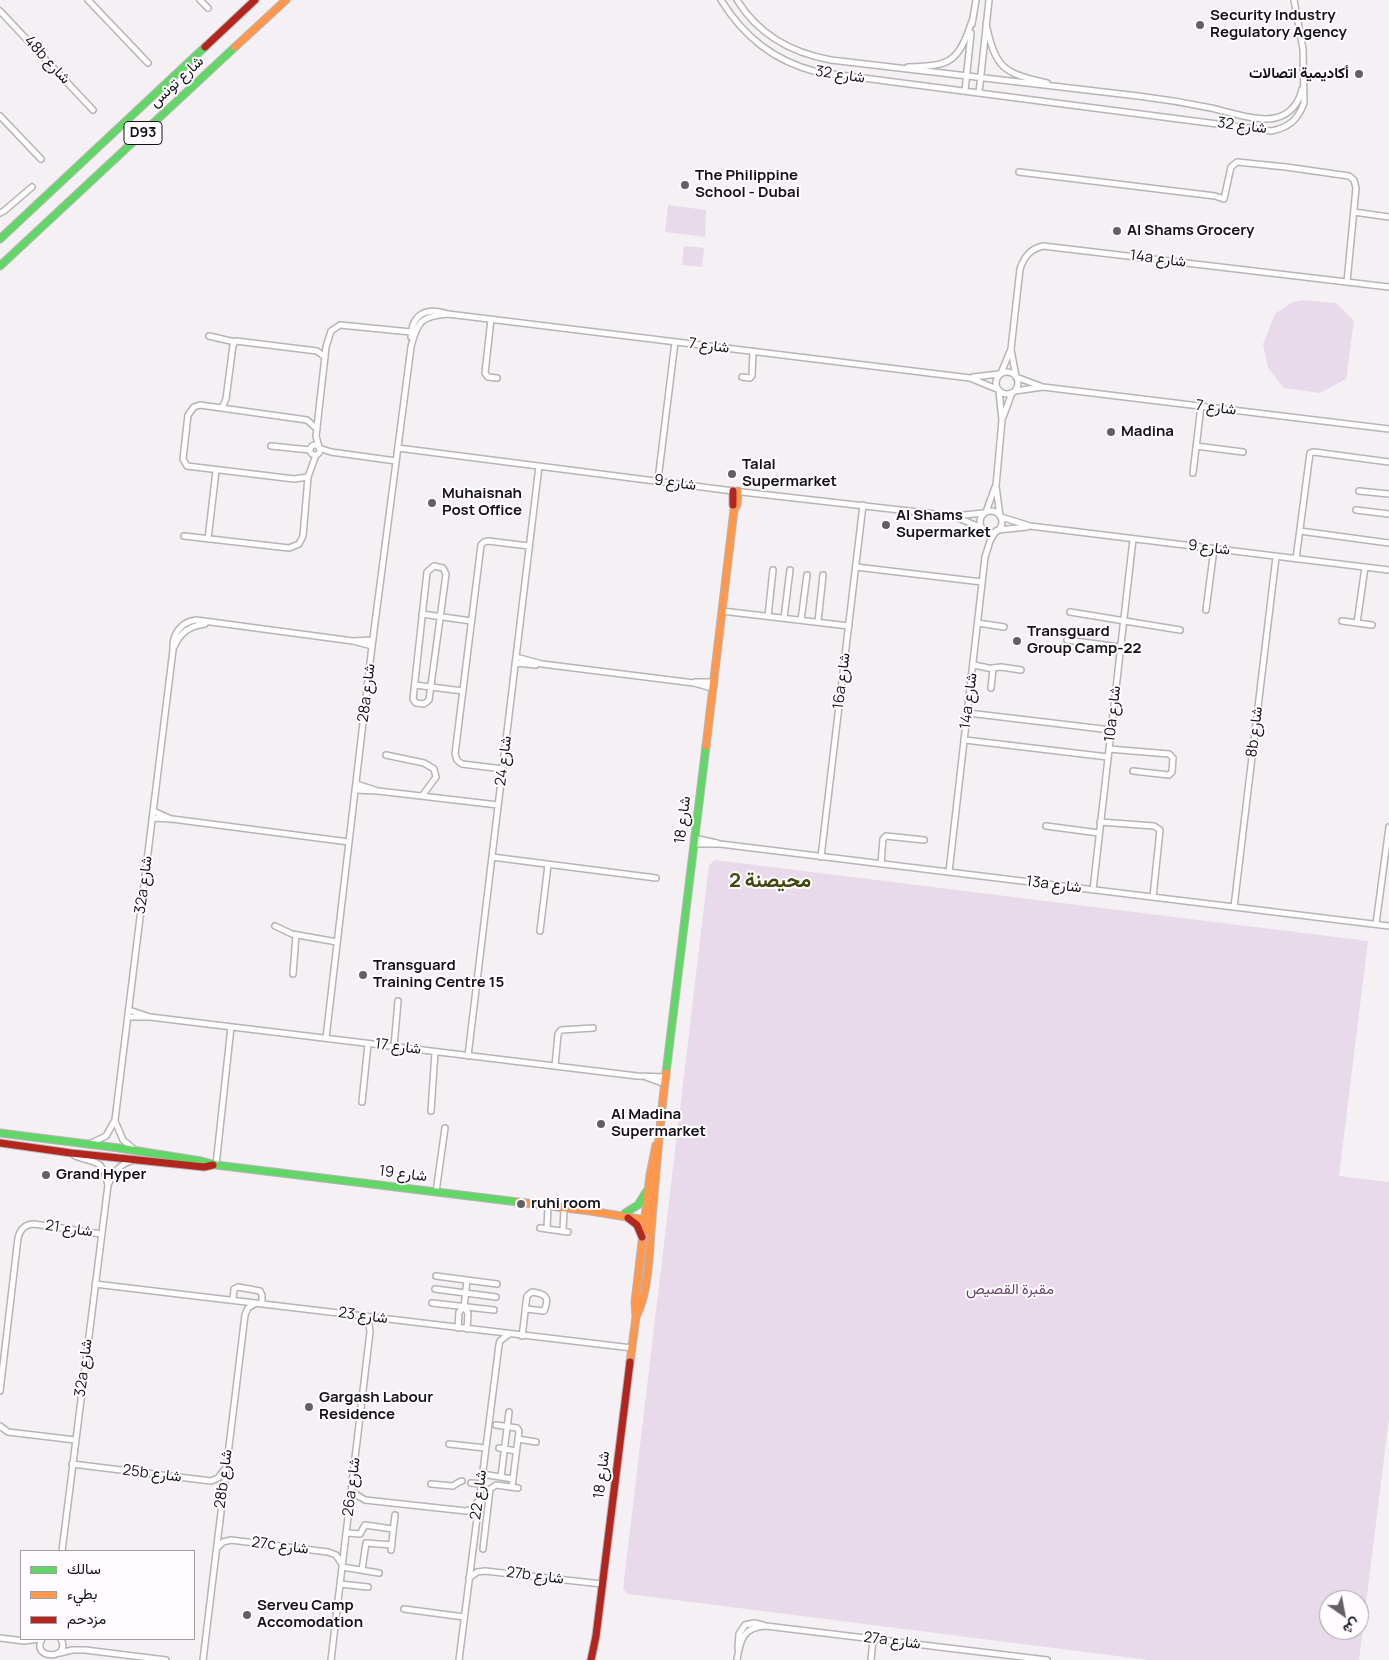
<!DOCTYPE html>
<html>
<head>
<meta charset="utf-8">
<style>
  body { margin:0 }
  #map { position:relative; width:1389px; height:1660px; overflow:hidden; background:#f4f0f4; font-family:Manrope,Vazirmatn,sans-serif }
  canvas { display:block }
  .legend { position:absolute; left:20px; top:1550px; width:175px; height:90px; box-sizing:border-box; background:#fffdff; border:1px solid #a19fa1; margin:0; padding:6px 9px; list-style:none; font-size:15px; color:#141215 }
  .legend li { display:flex; align-items:center; gap:10px; height:25px }
  .legend b { width:25px; border:1px solid #a19fa1 }
  .north { position:absolute; left:1319px; top:1590px; width:50px; height:50px; box-sizing:border-box; background:#fffdff; border:1px solid #a19fa1; border-radius:50%; rotate:147deg; font-size:14px; font-weight:700; line-height:20px; text-align:center; color:#141215 }
  .north::after { content:''; display:block; margin:auto; width:18px; height:22px; background:#626063; clip-path:polygon(50% 0,100% 100%,50% 72%,0 100%) }
</style>
</head>
<body>
<div id="map">
<canvas width="1389" height="1660"></canvas>
<ul class="legend">
<li><b style="height:6px;background:#63d668"></b>سالك</li>
<li><b style="height:6px;background:#ff974d"></b>بطيء</li>
<li><b style="height:6px;background:#b3261e"></b>مزدحم</li>
</ul>
<div class="north">ش</div>
</div>
<script>
const ctx = document.querySelector('canvas').getContext('2d');
ctx.lineJoin = 'round';
function paint(path, color) { ctx.fillStyle = color; ctx.fill(path, 'evenodd'); }
function strokePath(path, color, width, dash) { ctx.strokeStyle = color; ctx.lineWidth = width; ctx.lineCap = dash ? 'butt' : 'round'; ctx.setLineDash(dash || []); ctx.stroke(path); }
function write(font, color, halo, rows, align = 'center') {
  ctx.font = font + ' Manrope,Vazirmatn,sans-serif'; ctx.lineWidth = 4; ctx.setLineDash([]); ctx.textBaseline = 'middle'; ctx.strokeStyle = halo; ctx.fillStyle = color; for (const [text, x, y, turn = 0] of rows) {
    ctx.save(); ctx.translate(x, y); ctx.rotate((+turn || 0) * Math.PI / 180); ctx.textAlign = isNaN(turn) ? turn : align; if (halo) ctx.strokeText(text, 0, 0); ctx.fillText(text, 0, 0); ctx.restore();
  }
}
paint(new Path2D(`
  M668,205l38,5 -1,27 -40,-5z
  M684,246l20,2 -2,19 -20,-2z
  M1303,300l33,3 18,18 -8,58 -26,14 -36,-5 -16,-20 -5,-24 12,-30 16,-11z
  M715,860l653,81 -29,235 50,6v236l-30,242h-210l-521,-66 -5,-5 86,-724zM1329,1600h30v30h-30z`), '#e8d9eb');
const street = new Path2D(`
  M88,0l60,63
  M200,0l8,8
  M721,0c23,37 53,61 96,72l454,59c17,-3 27,-11 33,-28l-1,-54 -9,-49
  M737,0c21,34 55,53 94,60l307,36c25,3 49,7 73,12 18,4 47,14 64,10 15,-3 24,-15 27,-29
  M0,11l93,99
  M972,24l4,-24
  M986,24c10,45 17,49 61,59
  M908,67c42,-1 50,-4 64,-46
  M965,91l6,-58
  M979,93l10,-93
  M0,116l41,43
  M1019,172l196,24 9,3 7,-32 6,-5 49,5 63,9 5,4 2,8 -9,94
  M1354,212l35,5
  M0,213l4,-2 28,-24
  M491,319l-6,54 3,4 9,1
  M209,336l26,6
  M411,337c1,-24 16,-30 37,-23l522,64 27,11
  M1011,350l5,26
  M996 383a11 11 0 1 1 22 0a11 11 0 1 1-22 0Z
  M1001,373l10,-24 9,-80c4,-12 10,-20 23,-23l346,41
  M742,377l8,1 2,-2 1,-25
  M973,377l26,-3
  M1016,377l24,9
  M999,391l3,29 -6,66 4,30
  M1015,391l28,-4 346,42
  M222,408l4,-9 7,-54 3,-4 81,10 8,6
  M1003,417l9,-24
  M310 450a5 5 0 1 1 10 0a5 5 0 1 1-10 0Z
  M271,446l39,4
  M1196,446l47,6
  M319,447l-3,-11 10,-89 5,-16 9,-6 71,7
  M319,448l12,4 65,9
  M398,448l335,43 220,25 31,-3
  M1193,473l8,-67
  M308,477l-14,2 -107,-13 -4,-7 5,-44 6,-8 6,-2 107,15 10,9
  M658,480l17,-138
  M1359,491l30,3
  M1356,510l33,4
  M980 522a11 11 0 1 1 22 0a11 11 0 1 1-22 0Z
  M986,512l9,-25
  M956,517l26,11
  M1001,517l29,9 359,44
  M998,530l29,-3
  M1300,531l89,12
  M184,536l105,12 10,-4 4,-8 5,-59 8,-22
  M208,539l8,-68
  M1296,559l14,-106 4,-1 75,10
  M434,566l9,2 3,6 -17,126 -5,4 -8,-1 -3,-4 14,-127z
  M856,567l126,15
  M1206,610l8,-61
  M722,611l127,15
  M1070,612l110,18
  M422,614l49,7
  M768,616l5,-46
  M784,618l6,-48
  M801,620l6,-45
  M1342,621l30,4
  M818,622l5,-47
  M978,623l26,4
  M1357,623l8,-56
  M1067,640l53,7
  M353,641l20,-1
  M174,647c6,-14 15,-21 31,-23
  M516,657l26,7 152,19 18,5
  M515,663l21,2
  M974,665l19,4 -2,19
  M992,668l9,-1 20,3
  M695,682h18
  M415,685l48,6
  M968,713l143,17
  M965,740l143,17
  M1109,749l60,5 4,4 -1,14 -3,3 -36,-4
  M386,755l38,8 10,6 2,8 -14,19
  M503,769l-41,-5 -5,-4 -2,-6 26,-209 3,-3 4,-1 41,5
  M356,784l19,6
  M355,790l23,1 120,14
  M153,811l18,8
  M152,818l20,1 177,23
  M1100,822l54,4 6,4 -7,67
  M1046,826l53,7
  M694,838l23,5
  M694,844h26l669,82
  M492,857l164,21
  M821,857l42,-352
  M881,864l2,-25 3,-3 38,4
  M949,872l36,-315 5,-16 6,-10
  M1093,890l40,-351
  M1234,907l42,-350
  M1376,924l13,-97
  M275,926l17,8 45,8
  M540,931l8,-66
  M293,974l3,-39
  M129,1010l21,7
  M128,1017h22l487,59 29,1
  M326,1038l46,-392 39,-299c6,-25 10,-31 37,-33
  M394,1047l4,-46
  M468,1056l71,-590
  M555,1066l3,-32 3,-4 32,-2
  M646,1077l19,7
  M362,1102l6,-58
  M431,1111l4,-59
  M115,1121l8,19 12,10
  M89,1144l17,-8 9,-16 58,-470c-1,-15 7,-28 23,-30l157,21 19,5
  M75,1156c23,9 26,1 33,29
  M216,1165l15,-138
  M436,1192l9,-64
  M540,1228l28,4
  M547,1229l1,-23
  M563,1231l1,-23
  M436,1276l61,8
  M95,1284l537,64
  M435,1289l61,8
  M233,1300l1,-11 4,-2 22,4 2,4v9
  M432,1303l62,7
  M458,1328l1,-16 5,-5
  M467,1329l1,-16 -4,-6 3,-27
  M522,1336c2,-13 3,-27 5,-40l1,-1 4,-3c14,2 18,5 12,19l-18,-2
  M0,1391l18,-153c2,-8 7,-14 16,-14l67,10
  M496,1425l21,3 2,3 -7,56
  M0,1426l8,6 67,8
  M518,1439l18,3
  M449,1444l36,4
  M499,1448l17,3
  M72,1464l139,17 7,-3 6,-8
  M482,1474l31,5
  M501,1477l8,-65
  M471,1483l10,1
  M431,1484l22,2 6,-4 3,-1
  M351,1490l6,5 8,5 101,11 8,-3 3,-6
  M347,1533l13,1 5,-9 28,4
  M217,1548l6,-6 8,-2 97,12 8,3 6,9
  M483,1549l7,-60 6,-4 22,3
  M391,1550l4,-35
  M62,1551l46,-366c5,-12 11,-20 23,-24
  M342,1567l37,6
  M362,1570l4,-27 26,2
  M469,1578l8,-6 8,-1 117,13
  M340,1584l28,3
  M404,1609l60,8
  M0,1638l24,3 15,-2
  M42,1639c-12,21 30,21 19,0
  M738,1648l1,-14 6,-9 9,-2 9,2
  M60,1653l12,-3h13l81,10
  M203,1660l42,-345 3,-7 8,-5
  M331,1660l39,-328 -1,-8 -6,-8
  M459,1660l40,-315 1,-4 9,-7
  M737,1660c3,-20 6,-33 29,-34l281,34
  M871,1660l2,-21`);
const fast = new Path2D(`
  M0,239l205,-192
  M0,266l235,-219
  M666,1073l40,-327
  M0,1133l119,15 82,13 15,4 302,37
  M625,1213l13,-8 8,-13`);
const slow = new Path2D(`
  M235,47l51,-47
  M706,746l28,-236 3,-5 1,-14
  M518,1202l72,9 62,10
  M636,1317c14,-28 13,-68 16,-98 4,-49 8,-98 14,-146
  M630,1362l6,-45 -1,-15 15,-127 6,-30`);
const jam = new Path2D(`
  M205,47l50,-47
  M733,491v14
  M0,1143l71,10 133,14 9,-2
  M628,1218l9,7 5,12
  M591,1660l5,-24 34,-274`);
strokePath(street, '#b7b4b7', 8);
strokePath(fast, '#b7b4b7', 9);
strokePath(slow, '#b7b4b7', 9);
strokePath(jam, '#b7b4b7', 9);
strokePath(street, '#fdfdfd', 5);
strokePath(fast, '#63d668', 7);
strokePath(slow, '#ff974d', 7);
strokePath(jam, '#b3261e', 7);
for (const [x, y, r, color] of [
  [1200,25,5,"#626063"],
  [1359,74,5,"#626063"],
  [685,185,5,"#626063"],
  [1117,231,5,"#626063"],
  [1111,432,5,"#626063"],
  [732,474,5,"#626063"],
  [432,503,5,"#626063"],
  [886,525,5,"#626063"],
  [1017,641,5,"#626063"],
  [363,975,5,"#626063"],
  [601,1124,5,"#626063"],
  [46,1175,5,"#626063"],
  [521,1204,5,"#626063"],
  [309,1407,5,"#626063"],
  [247,1615,5,"#626063"]
]) { const dot = new Path2D(); dot.arc(x, y, r, 0, 2 * Math.PI); ctx.fillStyle = color; ctx.fill(dot); strokePath(dot, '#fffdff', 2); }
for (const [x, y, w] of [
  [143,133,38]
]) { const box = new Path2D(); box.roundRect(x - w / 2, y - 11.5, w, 23, 4); ctx.fillStyle = '#fffdff'; ctx.fill(box); strokePath(box, '#141215', 1); }
write('bold 14px', '#141215', null, [
  ["D93",143,133]
]);
write('bold 15px', '#141215', '#fffdff', [
  ["Security Industry",1210,16],
  ["Regulatory Agency",1210,33],
  ["أكاديمية اتصالات",1349,74,"right"],
  ["The Philippine",695,176],
  ["School - Dubai",695,193],
  ["Al Shams Grocery",1127,231],
  ["Madina",1121,432],
  ["Talal",742,465],
  ["Supermarket",742,482],
  ["Muhaisnah",442,494],
  ["Post Office",442,511],
  ["Al Shams",896,516],
  ["Supermarket",896,533],
  ["Transguard",1027,632],
  ["Group Camp-22",1027,649],
  ["Transguard",373,966],
  ["Training Centre 15",373,983],
  ["Al Madina",611,1115],
  ["Supermarket",611,1132],
  ["Grand Hyper",56,1175],
  ["ruhi room",531,1204],
  ["Gargash Labour",319,1398],
  ["Residence",319,1415],
  ["Serveu Camp",257,1606],
  ["Accomodation",257,1623]
], 'left');
write('15px', '#141215', '#fffdff', [
  ["48b شارع",47,60,47],
  ["شارع 32",840,75,8],
  ["شارع تونس",177,82,-43],
  ["شارع 32",1242,126,7],
  ["14a شارع",1158,259,7],
  ["شارع 7",709,346,7],
  ["شارع 7",1216,408,7],
  ["شارع 9",675,483,8],
  ["شارع 9",1209,548,7],
  ["16a شارع",842,681,-83],
  ["28a شارع",367,693,-83],
  ["14a شارع",969,701,-83],
  ["10a شارع",1113,714,-84],
  ["8b شارع",1255,732,-83],
  ["شارع 24",504,761,-83],
  ["شارع 18",683,820,-83],
  ["32a شارع",144,885,-83],
  ["13a شارع",1054,885,7],
  ["شارع 17",398,1047,7],
  ["شارع 19",403,1174,7],
  ["شارع 21",69,1229,8],
  ["شارع 23",363,1316,7],
  ["32a شارع",84,1368,-83],
  ["25b شارع",152,1474,7],
  ["شارع 18",602,1475,-83],
  ["28b شارع",224,1479,-83],
  ["26a شارع",352,1487,-83],
  ["شارع 22",479,1495,-83],
  ["27c شارع",280,1546,7],
  ["27b شارع",535,1576,7],
  ["27a شارع",892,1641,7]
]);
write('15px', '#6a4470', '#fffdff', [
  ["مقبرة القصيص",1010,1290]
]);
write('bold 20px', '#41470a', '#fffdff', [
  ["محيصنة 2",770,881]
]);
</script>
</body>
</html>
